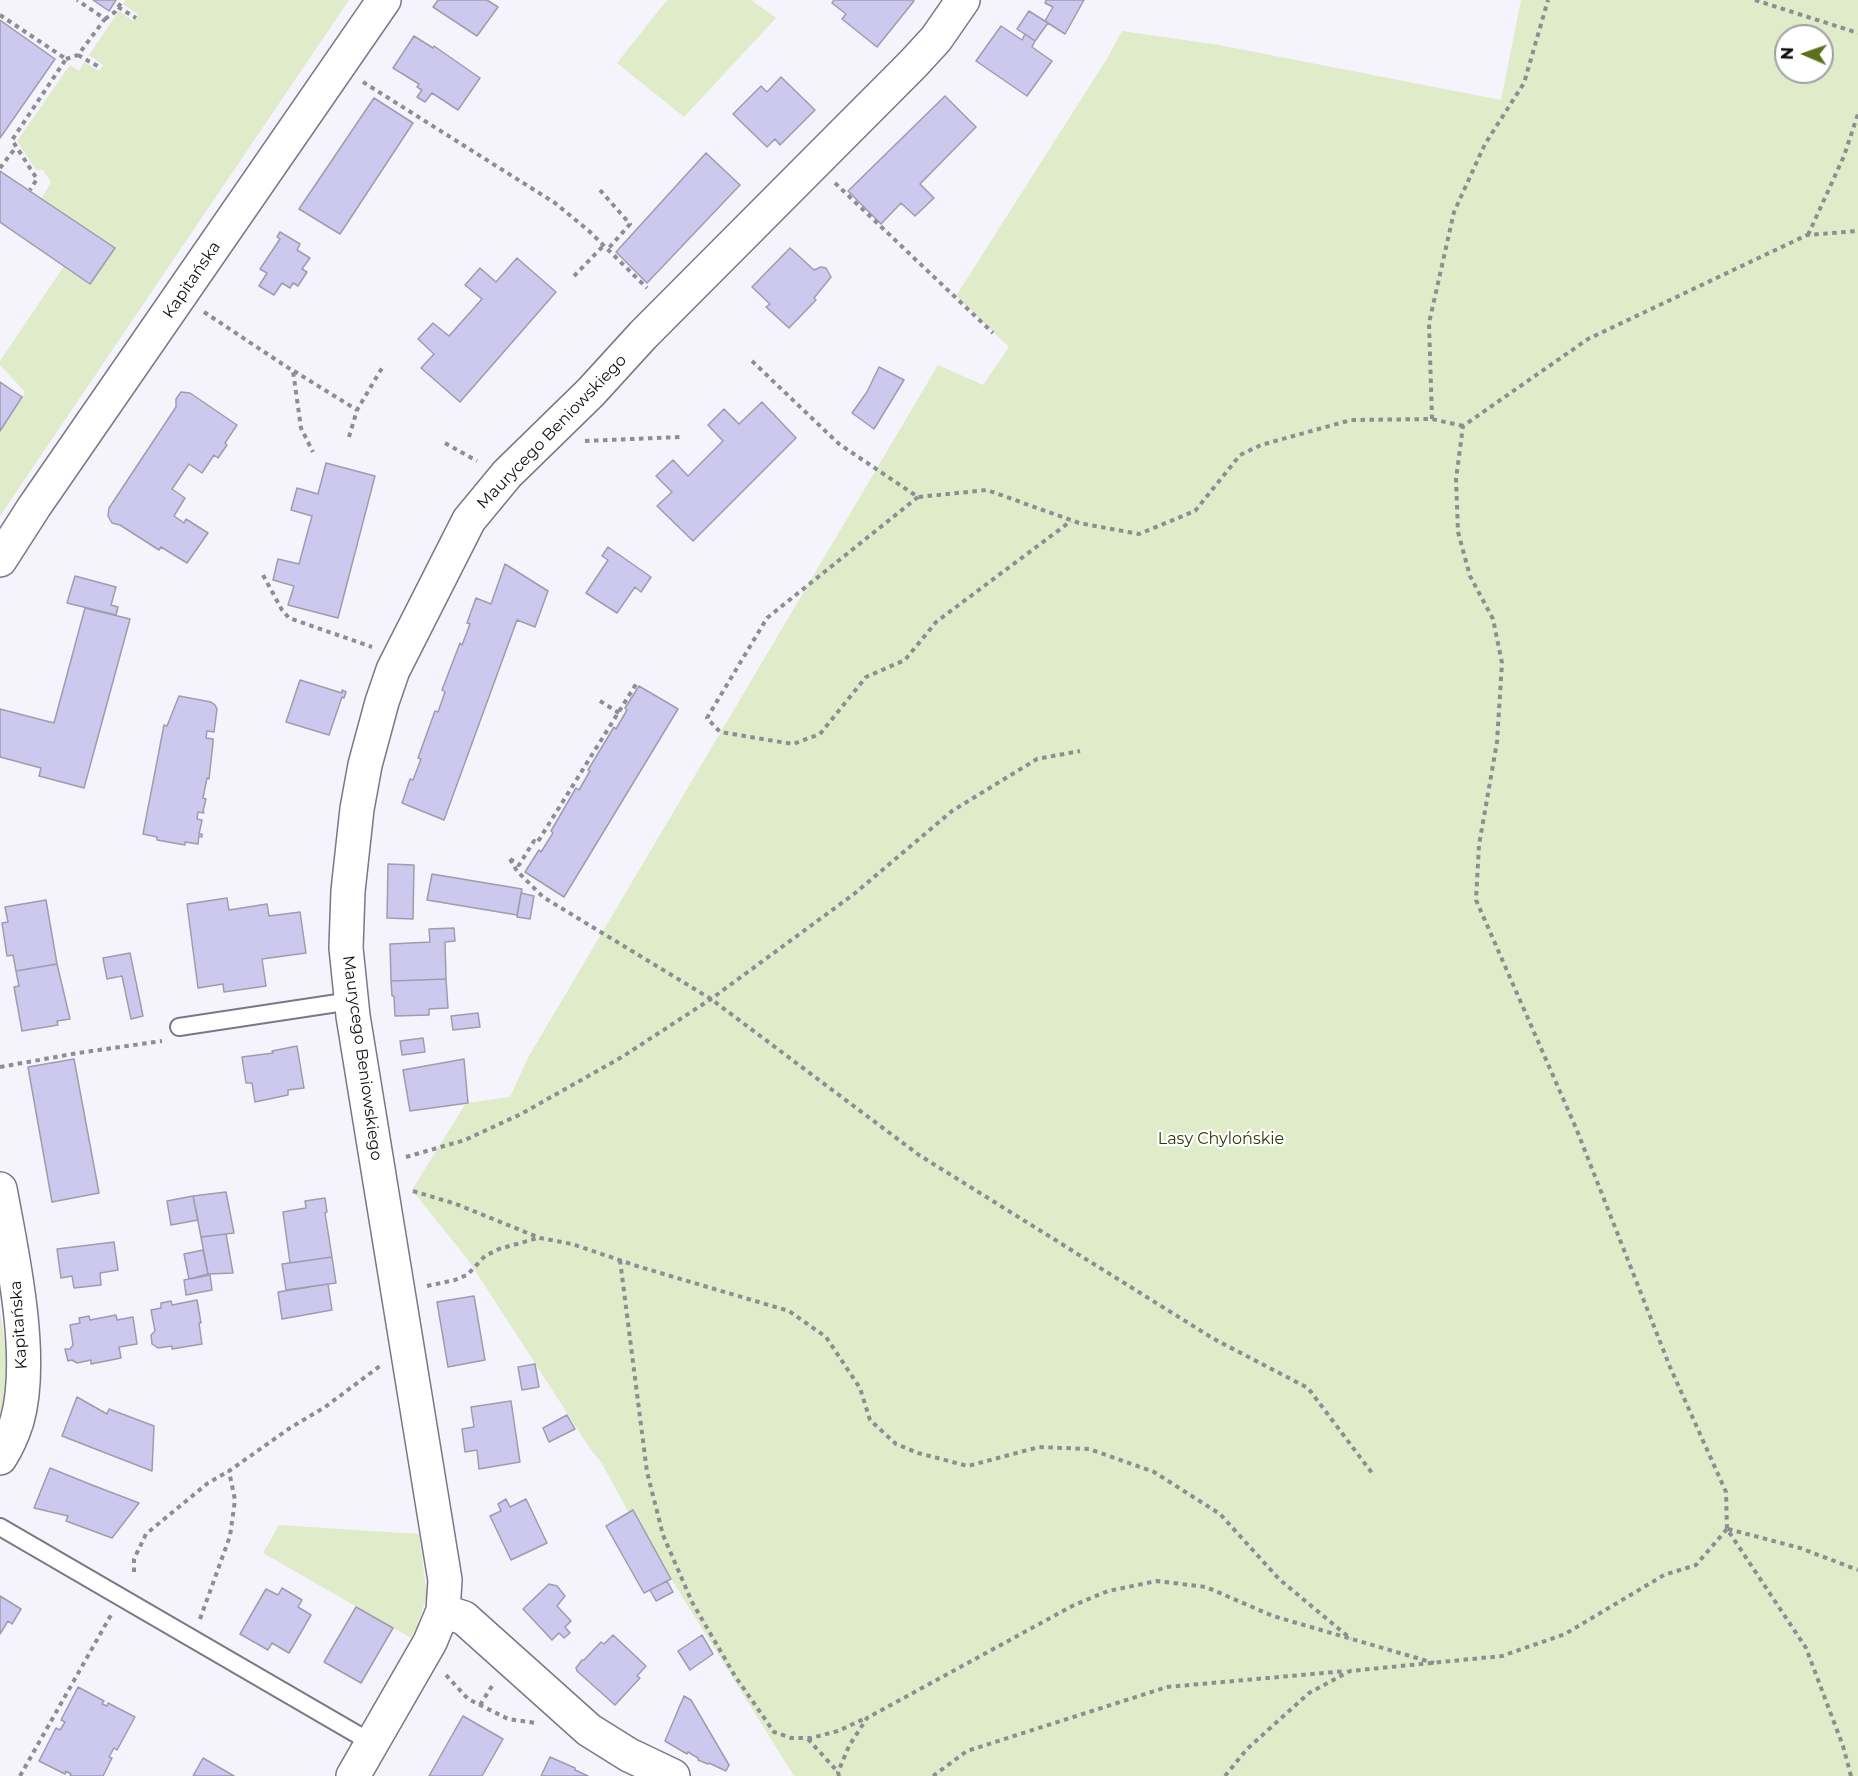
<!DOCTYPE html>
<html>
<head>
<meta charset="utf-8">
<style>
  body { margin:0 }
  #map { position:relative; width:1858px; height:1776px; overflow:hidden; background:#f5f4fc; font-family:Montserrat,sans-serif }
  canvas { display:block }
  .north { position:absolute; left:1774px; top:24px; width:60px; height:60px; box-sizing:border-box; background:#fff; border:2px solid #9f9fa1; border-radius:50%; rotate:272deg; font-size:16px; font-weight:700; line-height:24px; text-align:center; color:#0f0e14 }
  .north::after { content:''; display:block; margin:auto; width:21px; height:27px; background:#5d701e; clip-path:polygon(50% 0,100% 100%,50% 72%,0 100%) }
</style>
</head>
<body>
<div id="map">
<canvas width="1858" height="1776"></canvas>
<div class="north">N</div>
</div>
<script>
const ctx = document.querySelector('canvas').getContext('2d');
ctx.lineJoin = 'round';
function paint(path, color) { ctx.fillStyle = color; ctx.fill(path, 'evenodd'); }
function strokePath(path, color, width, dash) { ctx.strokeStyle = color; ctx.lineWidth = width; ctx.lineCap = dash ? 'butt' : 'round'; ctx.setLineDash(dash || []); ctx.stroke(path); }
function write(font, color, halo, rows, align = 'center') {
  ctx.font = font + ' Montserrat,sans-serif'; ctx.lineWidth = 4.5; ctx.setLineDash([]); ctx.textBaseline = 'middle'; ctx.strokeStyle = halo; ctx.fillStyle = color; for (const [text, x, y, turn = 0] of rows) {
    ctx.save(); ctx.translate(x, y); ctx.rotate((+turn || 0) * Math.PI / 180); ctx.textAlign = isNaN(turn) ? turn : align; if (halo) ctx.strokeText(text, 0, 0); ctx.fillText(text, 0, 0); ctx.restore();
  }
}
paint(new Path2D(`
  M126,0h223l-349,516v-85l25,-39 -25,-27v-4l64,-95 50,-18 -72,-50 9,-16 -8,-12h-7l-19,-29 53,-76 9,6 5,-9 15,9 4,-6 -14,-10 30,-44 14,10 5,-7 -15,-10z
  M667,0h84l25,18 -92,99 -67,-54z
  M1521,0h337v1776h-1064l-126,-202 -35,-63 -4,2 -28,-51 -10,-12 -122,-189 -57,-71 54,-87 44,-6 19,-41 409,-691 45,20 26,-38 -53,-51 152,-239 14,-26 97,14 282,55zM1786,36h36v36h-36z
  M0,1313c7,38 11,64 0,102z
  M279,1525l140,9 8,62 -11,33 -5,9 -148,-85z`), '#e0ebc9');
const building = new Path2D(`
  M93,0h23l-7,11z
  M438,0h49l11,7 -21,29 -44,-29z
  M834,0h79l1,1 -37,46 -35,-28 4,-5 -14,-11z
  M1046,0h38l-19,34 -20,-13 8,-14 -8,-4z
  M1029,11l19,12 -13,18 -18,-12z
  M0,20l55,39 -55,79z
  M1001,26l21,14 3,-6 10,7 -3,6 20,14 -25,35 -51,-35z
  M414,36l19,12 1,-2 46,32 -22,32 -26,-17 -7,9 -8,-5 5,-7 -5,-3 2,-3 -26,-16z
  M781,77l34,33 -35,35 -5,-6 -8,8 -34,-33 28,-28 6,6z
  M945,96l31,31 -56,57 14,14 -19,18 -14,-13 -20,21 -33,-33z
  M374,98l39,25 -73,111 -41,-25z
  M706,153l34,32 -93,98 -31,-31z
  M0,171l115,77 -25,36 -90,-62z
  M280,232l20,12 -3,6 13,8 -8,11 5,3 -9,14 -5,-3 -3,5 -8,-5 -8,12 -15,-9 8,-13 -7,-4 20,-30 -3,-2z
  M790,248l24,22 7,-3 5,1 5,9 -17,21 2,2 -27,28 -23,-21 4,-3 -18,-17z
  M517,258l39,34 -96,110 -39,-34 13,-14 -16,-15 15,-16 16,13 33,-37 -17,-14 15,-17 16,14z
  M879,367l25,13 -30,49 -22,-16 15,-21z
  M0,382l22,15 -22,34z
  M181,392l9,1 47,32 -12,18 2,2 -9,13 -4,-3 -12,18 -13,-9 -17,25 13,9 -11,18 10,7 2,-4 22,14 -21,30 -26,-16 -2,3 -39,-25 -8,-2 -4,-7 1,-8 67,-101v-8z
  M762,402l34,36 -103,103 -36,-35 15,-14 -16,-16 17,-16 15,16 35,-35 -15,-16 16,-16 15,15z
  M326,463l49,13 -37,142 -50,-13 6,-19 -21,-6 5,-21 21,5 13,-48 -21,-6 6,-22 21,6z
  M608,547l43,30 -10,15 -6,-5 -18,26 -31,-20 22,-33 -6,-4z
  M505,564l43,27 -13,36 -18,-7 -73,200 -42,-17 8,-24 3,1 8,-21 -3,-1 17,-47 3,1 7,-20 -3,-2 18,-47 2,2 8,-21 -3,-1 9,-25 15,6z
  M75,576l41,11 -5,18 7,2 -2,8 -49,-12z
  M85,608l45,11 -46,169 -45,-12 2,-8 -41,-11v-48l54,14z
  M300,680l42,13v-3l4,2 -2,6 -2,-1 -13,38 -43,-13z
  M639,686l39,23 -114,188 -39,-25 14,-22 2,2 12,-19 -2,-2 25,-43 3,2 11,-19 -2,-1 26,-43 2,2 11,-19 -2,-2z
  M179,696l32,6 4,3 2,4 -3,23 -7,-1 -1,7 7,1v4l-4,36 -2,-1 -4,20 3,1 -3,12 1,2 -6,-1 -1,7 5,1 -3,14h3v3l-3,-1 -1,8 -13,-2v3l-28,-5v-3l-14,-3 21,-109 3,1z
  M388,864l26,1 -1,54 -26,-1z
  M432,874l90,15 -5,26 -90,-15z
  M521,893l13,3 -4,23 -13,-2z
  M227,898l2,12 38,-6 2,12 31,-4 6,41 -44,6 4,27 -42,6 -1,-8 -25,4 -11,-84z
  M46,900l11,64 -41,7 -3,-16 -6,1 -5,-33 6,-1 -3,-15z
  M454,928l1,13 -10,1 1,37 -55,2 -1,-37 40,-2 -1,-13z
  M130,953l13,63 -12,3 -9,-43 -15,3 -4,-21z
  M57,964l13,55 -13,2 1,4 -36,6 -8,-44 5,-1 -3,-15z
  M446,979l2,29 -19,1v6l-34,1 -1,-20h-2l-1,-15z
  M478,1013l2,14 -27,3 -2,-14z
  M423,1038l2,14 -23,3 -2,-14z
  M297,1046l7,42 -16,2v5l-33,7 -3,-19h-6l-4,-26 31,-4 -1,-2z
  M74,1059l25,134 -47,9 -24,-135z
  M464,1059l4,44 -58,8 -7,-41z
  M226,1192l8,41 -33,4 -8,-41z
  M193,1196l5,24 -27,5 -4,-24z
  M325,1198l2,14 -2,1 7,44 -42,6 -7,-51 23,-4 -1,-7z
  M226,1234l7,39 -25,1 -7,-37z
  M114,1242l4,28 -18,3 1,12 -27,3 -2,-12 -11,2 -4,-29z
  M203,1250l5,24 -19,5 -5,-25z
  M332,1257l4,26 -50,7 -4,-26z
  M210,1275l2,15 -26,5 -2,-15z
  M328,1284l4,26 -50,9 -4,-27z
  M474,1296l11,64 -37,7 -11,-65z
  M197,1300l4,23h-2l3,21 -30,5v-3l-14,2 -6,-4 -1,-9 4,-4 -4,-21 10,-2v-5l10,-2 1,4z
  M116,1315l1,5 16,-3 4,27 -18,3 2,11 -30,6v-4l-14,3 -5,-3 -4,1 -3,-12h5l3,-4 -3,-20 10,-2 -1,-5 10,-2 1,4z
  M535,1364l4,23 -17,3 -4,-23z
  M77,1397l30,17 2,-5 45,17 -2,45 -90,-35z
  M511,1401l9,61 -41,7 -2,-19 -12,2 -3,-23 12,-2 -3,-20z
  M567,1415l8,14 -26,13 -6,-14z
  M50,1468l42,17 47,18 -27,35 -46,-17 2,-5 -34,-8z
  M506,1499l4,8 16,-8 21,44 -36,17 -21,-44 11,-5 -3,-7z
  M633,1510l38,69 -27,14 -38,-67z
  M667,1581l6,11 -17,9 -6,-11z
  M549,1584l8,2 8,10 -8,10 14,15 -6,6 5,6 -6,5 -5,-5 -7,7 -29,-31z
  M282,1588l20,12 -4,7 13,8 -22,38 -17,-10 -4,7 -28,-16 26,-45 12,6z
  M0,1596l21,13 -9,15 -4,-3 -8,13z
  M356,1607l37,21 -32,55 -37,-21z
  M613,1635l33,31 -9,10 3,2 -25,27 -38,-34 -1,-3 6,-8h2l17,-18 3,2z
  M702,1635l11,19 -23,16 -12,-19z
  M78,1687l26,14 -2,3 5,2 1,-3 27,14 -18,33 -3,-2 -5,9 3,1 -9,18h-33l1,-2 -5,-3 -1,3 -26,-13 17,-33 4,2 5,-8 -4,-2z
  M684,1696l7,4 38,65 -3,6 -17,-8 -1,1 -10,-4v-2l-10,-6 -1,2 -22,-13z
  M463,1716l40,23 -21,37h-53z
  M550,1757l25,11v2l13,6h-47z
  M203,1758l31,18h-41z`);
paint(building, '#cdc8ed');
strokePath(building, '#9e9cae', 1.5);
const service = new Path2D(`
  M179,1027l172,-26
  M0,1527l372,216`);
const minor = new Path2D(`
  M0,560l34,-53 350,-507
  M0,1189c12,64 35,169 17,232 -4,13 -10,26 -17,37
  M443,1611l21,7 125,112 40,25 44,21
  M353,1776l77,-134 13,-31 2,-31 -92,-564 -7,-68 2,-57 9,-82 8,-44 17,-63 11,-32 76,-150 38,-46 84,-82 52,-57 270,-271 23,-25 27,-39`);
strokePath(service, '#7a7789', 20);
strokePath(minor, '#7a7789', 36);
strokePath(new Path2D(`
  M1755,0l103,33
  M118,7l18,11
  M0,15l66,44 -54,81 25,39 -7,11
  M105,19l10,-7 8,-12
  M78,55l23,13
  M66,59l12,-4 27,-36 -28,-19
  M363,82l192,121 34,28 58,57
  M0,168l16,-21
  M835,183l158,150
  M600,190l30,34 -22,25
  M1808,235l36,-79 14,-42
  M574,276l30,-31
  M204,312l89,59 8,57 12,24
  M752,361l87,83 79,53 69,-7 92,33 60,11 56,-23 45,-56 21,-10 90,-25 81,-1 31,7
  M294,371l63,39
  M1432,419l-3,-96 25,-111 31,-68 39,-61 24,-83
  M349,437l8,-27 25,-42
  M585,441l95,-4
  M445,443l32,18
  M918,497l-151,121 -60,100 13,14 73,12 27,-10 46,-57 39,-17 31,-38 135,-101
  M263,575l19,35 7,8 83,29
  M600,701l19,12
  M510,859l7,12 26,26 168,102 208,156 295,184 94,49 64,85
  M510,859l9,6 15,-24 3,2 101,-162
  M0,1067l78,-14 84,-12
  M406,1157l59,-17 56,-26 101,-57 89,-58 143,-105 98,-83 85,-52 43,-8
  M413,1191l43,13 84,34 32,6 68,23 149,44 37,26 34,51 10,32 26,24 22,9 50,13 71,-19 50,2 65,23 66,42 59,65 72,60
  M620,1260l27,212 16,63 29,67 43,74 39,56 17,6h20l27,-7 28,-13
  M427,1286l28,-6 12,-5 18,-19 14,-7 39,-11
  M1728,1529l72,19 58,22
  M134,1572v-13l12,-25 62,-51 21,-12 61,-43 35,-21 55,-41
  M200,1619l30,-83 5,-36 -6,-29
  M446,1675l22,24 40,20 28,4
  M480,1705l12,-19
  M808,1739l30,33
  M20,1776l91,-161
  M839,1776l-1,-4 11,-26 18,-28 207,-113 34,-14 49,-10 49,6 67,29 161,47
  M933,1776l34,-25 200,-64 179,-16
  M1225,1776l22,-27 62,-56 41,-22 152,-15 63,-22 99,-59 32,-10 31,-36
  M1851,1776l-8,-30 -37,-98 -79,-119 -1,-37 -56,-125 -94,-239 -100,-228 3,-55 18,-103 5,-79 -9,-44 -23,-43 -12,-44 -2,-53 7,-53 125,-87 219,-104 51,-4`), '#8e8d94', 4, [4.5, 4.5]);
strokePath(service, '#fff', 16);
strokePath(minor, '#fff', 33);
write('16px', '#0f0e14', '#fff', [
  ["Kapitańska",192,280,-56],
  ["Maurycego Beniowskiego",552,432,-46],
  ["Maurycego Beniowskiego",362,1058,82],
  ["Kapitańska",19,1325,-94]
]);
write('16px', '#2e3a00', '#fff', [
  ["Lasy Chylońskie",1221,1139]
]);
</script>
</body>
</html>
